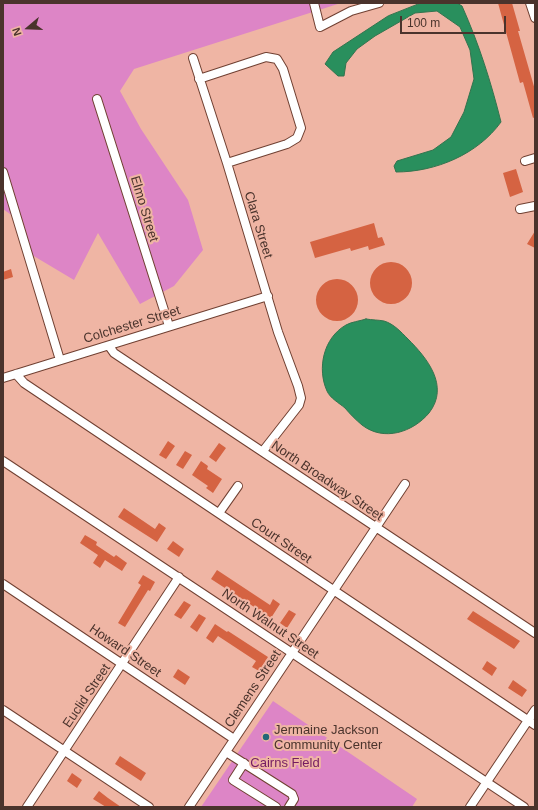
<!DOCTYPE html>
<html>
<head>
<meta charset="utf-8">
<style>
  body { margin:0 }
  #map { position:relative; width:538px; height:810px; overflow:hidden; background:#efb5a4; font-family:Helvetica,sans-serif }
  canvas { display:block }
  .frame { position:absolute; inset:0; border:4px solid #4a332c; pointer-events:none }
  .north { position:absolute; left:8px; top:8px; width:40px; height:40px; -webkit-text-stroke:3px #efb5a4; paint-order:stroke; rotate:251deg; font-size:11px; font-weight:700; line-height:16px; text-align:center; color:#4a332c }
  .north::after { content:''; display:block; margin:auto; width:14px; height:18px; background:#4a332c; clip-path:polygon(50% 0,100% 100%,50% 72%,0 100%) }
  .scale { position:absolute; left:400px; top:16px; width:106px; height:18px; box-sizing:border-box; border:2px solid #4a332c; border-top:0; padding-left:5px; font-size:12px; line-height:14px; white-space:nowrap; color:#4a332c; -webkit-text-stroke:3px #efb5a4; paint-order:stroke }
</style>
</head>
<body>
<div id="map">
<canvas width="538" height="810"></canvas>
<div class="frame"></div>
<div class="north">N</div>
<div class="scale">100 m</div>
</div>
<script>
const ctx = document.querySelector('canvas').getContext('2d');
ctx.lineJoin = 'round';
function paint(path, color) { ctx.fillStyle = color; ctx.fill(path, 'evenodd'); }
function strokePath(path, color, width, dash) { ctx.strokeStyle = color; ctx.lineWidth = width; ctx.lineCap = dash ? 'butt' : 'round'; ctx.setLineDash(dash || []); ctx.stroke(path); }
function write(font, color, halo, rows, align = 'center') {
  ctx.font = font + ' Helvetica,sans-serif'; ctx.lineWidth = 4; ctx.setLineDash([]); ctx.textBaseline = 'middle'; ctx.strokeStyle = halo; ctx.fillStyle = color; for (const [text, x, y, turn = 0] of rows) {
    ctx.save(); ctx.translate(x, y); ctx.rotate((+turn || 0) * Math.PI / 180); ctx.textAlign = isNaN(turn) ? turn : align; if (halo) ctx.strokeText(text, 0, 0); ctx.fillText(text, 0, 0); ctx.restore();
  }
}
paint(new Path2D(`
  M3,3h338l-207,66 -14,22 21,38 47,71 15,50 -29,36 -34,18 -42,-71 -24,47 -47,-28 -3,-28 -21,-15z
  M273,701l144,98 -5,8h-211z`), '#dd85c6');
const water = new Path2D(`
  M421,3h36l5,3c17,38 29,76 39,116 -23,32 -65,50 -105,50l-2,-6 3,-5 36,-11 18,-13 13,-25 10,-33 -4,-29 -10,-23 -23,-16 -22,2 -40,23 -18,13 -11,14 -2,13h-6l-13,-12 8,-12 55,-36z
  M366,319c6,1 13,1 18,2 10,3 17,11 24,18 19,19 42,47 21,74 -16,19 -45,29 -67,12 -6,-5 -12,-11 -17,-17 -6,-5 -15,-10 -18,-17 -10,-22 -4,-53 19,-66 5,-3 14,-4 20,-6z`);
paint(water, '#298f5d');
strokePath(water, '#33734e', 1);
paint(new Path2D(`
  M498,3h14l8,28h-2l17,59v27l-2,1 -10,-36 -3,1z
  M516,169l7,23 -13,5 -7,-24z
  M374,223l4,15 4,-1 3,8 -16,5 -1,-4 -17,5 -1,-3 -35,10 -5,-16z
  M535,231v17l-8,-4z
  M370 283a21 21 0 1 1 42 0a21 21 0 1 1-42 0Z
  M11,269l2,8 -10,3v-8z
  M316 300a21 21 0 1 1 42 0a21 21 0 1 1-42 0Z
  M168,441l7,5 -9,13 -7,-4z
  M219,443l7,5 -10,14 -7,-5z
  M185,451l7,4 -9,14 -7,-4z
  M201,461l7,5 -1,3 15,10 -9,14 -7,-5 2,-2 -16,-11z
  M124,508l31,21 4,-6 7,5 -9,14 -39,-25z
  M85,535l12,7 -1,3 18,12 2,-2 11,8 -5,8 -17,-11 -5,8 -7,-5 5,-8 -18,-12z
  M173,541l11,8 -5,8 -12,-8z
  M217,570l53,35 3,-6 7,5 -9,14 -60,-39z
  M143,575l12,7 -5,9 -2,-1 -23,37 -7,-4 23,-38 -3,-2z
  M184,601l7,4 -10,14 -7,-4z
  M289,610l7,4 -9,14 -7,-5z
  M473,611l47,30 -6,8 -47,-30z
  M199,614l7,4 -9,14 -7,-5z
  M215,624l12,8 1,-1 40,26 -9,14 -7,-4 4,-6 -38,-25 -5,7 -7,-5z
  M487,661l10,7 -5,8 -10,-7z
  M178,669l12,8 -5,8 -12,-8z
  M513,680l14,10 -5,7 -14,-9z
  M120,756l26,17 -5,8 -26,-17z
  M72,773l10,7 -5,8 -10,-7z
  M99,791l9,7 13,9h-15l-13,-8z`), '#d56342');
const minor = new Path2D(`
  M314,3l6,24 31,-16 28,-8
  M530,3l5,15
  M193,58l34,105 51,169 20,54 3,12 -2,7 -36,46
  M199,79l67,-22 11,2 6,10 18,59 -4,10 -10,6 -60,19
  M97,99l72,227
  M525,161l10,-3
  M3,172l57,188
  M520,209l15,-3
  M109,346l5,7 421,280
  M16,374l8,9 511,342
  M3,378l265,-82
  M3,461l521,346
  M219,513l19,-27
  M3,584l231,155
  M3,710l146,97
  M226,752l66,42 2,5 -5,8
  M244,763l-11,17 43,27
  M27,807l152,-230
  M189,807l216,-323
  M470,807l65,-97`);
strokePath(minor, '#704032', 10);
strokePath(minor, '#fff', 8);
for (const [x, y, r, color] of [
  [266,737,4,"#226778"]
]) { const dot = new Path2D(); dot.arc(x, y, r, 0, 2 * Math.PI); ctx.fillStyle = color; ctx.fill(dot); strokePath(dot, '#efb5a4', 1.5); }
write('13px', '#4a332c', '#efb5a4', [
  ["Elmo Street",144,209,73],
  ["Clara Street",258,225,73],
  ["Colchester Street",132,325,-17],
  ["North Broadway Street",327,481,34],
  ["Court Street",281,541,34],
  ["North Walnut Street",270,624,34],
  ["Howard Street",125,651,34],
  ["Clemens Street",253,689,-56],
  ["Euclid Street",87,696,-56]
]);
write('13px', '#4a332c', '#efb5a4', [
  ["Jermaine Jackson",274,730],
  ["Community Center",274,745]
], 'left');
write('13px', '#741c62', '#efb5a4', [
  ["Cairns Field",285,763]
]);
</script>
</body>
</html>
